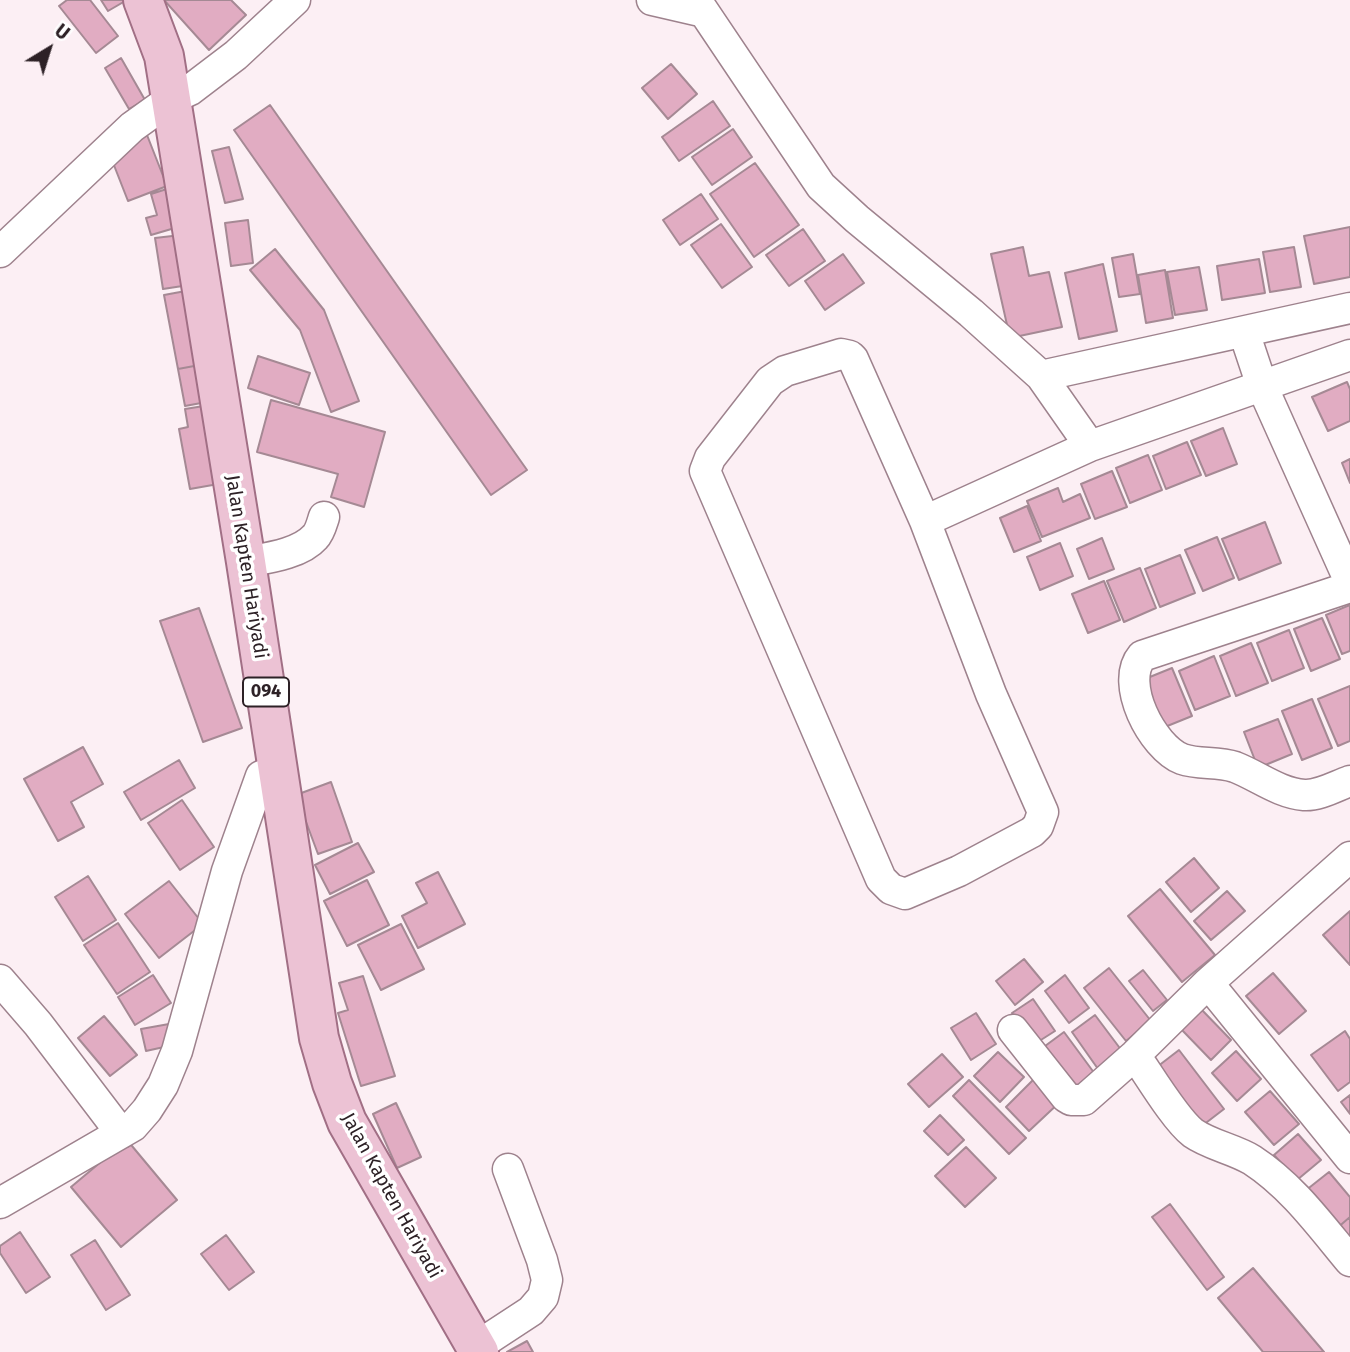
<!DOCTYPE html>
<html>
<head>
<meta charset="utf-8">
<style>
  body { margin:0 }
  #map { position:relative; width:1350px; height:1352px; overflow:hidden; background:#fceff4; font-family:"Fira Sans",sans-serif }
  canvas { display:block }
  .north { position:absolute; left:14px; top:14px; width:70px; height:70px; -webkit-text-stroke:5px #fff; paint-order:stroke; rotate:38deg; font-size:19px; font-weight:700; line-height:28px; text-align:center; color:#2d2126 }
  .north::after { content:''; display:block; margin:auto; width:24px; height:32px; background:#2d2126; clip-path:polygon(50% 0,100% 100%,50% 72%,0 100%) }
</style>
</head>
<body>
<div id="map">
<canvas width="1350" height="1352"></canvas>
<div class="north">U</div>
</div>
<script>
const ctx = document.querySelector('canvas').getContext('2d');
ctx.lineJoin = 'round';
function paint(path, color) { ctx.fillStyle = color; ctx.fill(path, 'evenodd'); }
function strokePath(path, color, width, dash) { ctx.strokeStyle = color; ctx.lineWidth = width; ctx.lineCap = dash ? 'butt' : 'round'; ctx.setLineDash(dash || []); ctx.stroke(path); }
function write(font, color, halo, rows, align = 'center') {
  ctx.font = font + ' "Fira Sans",sans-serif'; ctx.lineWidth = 7; ctx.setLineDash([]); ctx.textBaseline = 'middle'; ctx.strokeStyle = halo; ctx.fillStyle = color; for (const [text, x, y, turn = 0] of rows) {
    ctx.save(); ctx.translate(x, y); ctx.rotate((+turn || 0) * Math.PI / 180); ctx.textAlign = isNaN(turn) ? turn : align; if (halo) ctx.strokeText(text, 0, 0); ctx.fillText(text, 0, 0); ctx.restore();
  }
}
const building = new Path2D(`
  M67,0h23l28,36 -22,17 -37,-47z
  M101,0h26l-19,11z
  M164,0h67l15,15 -37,35z
  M121,58l24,42 -16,9 -24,-41z
  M671,64l26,30 -29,25 -26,-31z
  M713,101l17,25 -51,35 -17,-24z
  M270,105l257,365 -36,25 -257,-365z
  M733,129l19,28 -40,28 -20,-28z
  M147,135l20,51 -39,15 -20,-51z
  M229,147l14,52 -18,4 -13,-52z
  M755,163l44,62 -45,32 -44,-63z
  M173,187l12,38 -34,10 -5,-17 11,-3 -6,-21z
  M701,194l17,25 -38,26 -17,-25z
  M248,220l5,43 -22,3 -6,-43z
  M721,224l31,43 -30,21 -31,-43z
  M1350,227v50l-36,7 -10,-48z
  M803,229l22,32 -36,25 -23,-31z
  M181,235l8,50 -26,4 -8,-51z
  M1023,247l6,29 20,-4 13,55 -52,11 -19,-84z
  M1294,247l7,40 -31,5 -7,-40z
  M275,249l49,61 35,91 -28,11 -31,-82 -50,-60z
  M843,254l21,29 -39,27 -20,-29z
  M1133,254l7,40 -21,3 -7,-39z
  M1259,259l6,34 -43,7 -5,-34z
  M1103,264l14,67 -38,8 -14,-66z
  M1199,267l8,43 -32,5 -8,-43z
  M1165,270l8,48 -27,5 -8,-48z
  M191,290l14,74 -27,5 -14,-74z
  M258,356l52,17 -11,32 -51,-17z
  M205,364l7,37 -27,5 -7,-37z
  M1347,382l3,7v32l-22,10 -16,-34z
  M271,400l114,32 -21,75 -33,-10 7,-23 -81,-22z
  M210,405l14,78 -34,6 -11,-60 9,-2 -3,-18z
  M1223,428l14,36 -31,12 -15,-35z
  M1187,442l14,33 -35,14 -13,-33z
  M1148,455l14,35 -32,13 -14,-35z
  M1350,459v24l-8,-20z
  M1112,471l15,36 -32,12 -14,-35z
  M1058,488l5,14 17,-8 10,24 -48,19 -15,-36z
  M1027,506l14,35 -27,11 -14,-34z
  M1265,522l16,41 -42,17 -17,-41z
  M1217,537l17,41 -31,13 -18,-41z
  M1102,538l12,31 -25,10 -12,-30z
  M1060,543l13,33 -33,14 -13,-33z
  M1180,555l15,38 -35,14 -15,-38z
  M1140,568l16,40 -32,14 -17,-41z
  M1104,581l16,39 -32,13 -16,-39z
  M1350,605v46l-8,3 -16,-39z
  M199,608l43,120 -39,14 -43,-121z
  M1322,618l18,41 -29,12 -17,-42z
  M1289,630l15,38 -32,13 -15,-38z
  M1251,643l17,40 -32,13 -16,-40z
  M1214,656l16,40 -35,14 -16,-39z
  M1172,668l20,48 -37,15 -20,-48z
  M1350,686v55l-12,5 -20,-47z
  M1312,699l20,49 -30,12 -20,-49z
  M1278,719l14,35 -34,14 -14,-36z
  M83,747l20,37 -32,18 13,25 -26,14 -34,-62z
  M179,760l16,28 -54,32 -17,-28z
  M331,782l21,60 -34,12 -22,-59z
  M182,800l32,47 -34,23 -32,-47z
  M358,843l16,29 -44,22 -15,-29z
  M1194,858l25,30 -28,24 -25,-30z
  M438,872l27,52 -47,24 -16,-32 25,-13 -11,-20z
  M88,876l28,44 -33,21 -28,-44z
  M367,880l22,45 -42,21 -23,-45z
  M169,881l34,43 -44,34 -34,-44z
  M1160,889l55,66 -33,27 -54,-66z
  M1227,891l18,20 -34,29 -17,-19z
  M1350,911v54l-27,-30z
  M118,923l32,49 -33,22 -33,-49z
  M401,924l23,45 -43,21 -23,-45z
  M1024,959l19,23 -28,23 -19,-24z
  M1109,968l42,53 -25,20 -42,-53z
  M1143,970l24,30 -14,11 -24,-30z
  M1273,973l33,38 -27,23 -33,-38z
  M153,975l18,28 -36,22 -17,-28z
  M1065,975l24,33 -20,15 -24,-32z
  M363,976l32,100 -34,10 -23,-73 10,-3 -9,-27z
  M1033,999l22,32 -22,14 -21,-32z
  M1201,1009l30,31 -20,20 -30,-31z
  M976,1013l20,31 -25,16 -20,-32z
  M1095,1015l27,36 -24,18 -26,-37z
  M104,1016l33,39 -27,21 -32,-38z
  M169,1024l4,21 -27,6 -5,-22z
  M1345,1031l5,8v43l-12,9 -27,-36z
  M1064,1032l31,42 -24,17 -30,-42z
  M1179,1050l45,59 -26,20 -45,-59z
  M1236,1051l25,28 -24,22 -25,-28z
  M998,1052l26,25 -24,25 -26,-26z
  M942,1054l21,23 -34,30 -21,-23z
  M1038,1075l24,25 -33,31 -23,-24z
  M969,1080l57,58 -17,16 -56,-58z
  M1270,1091l29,33 -25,21 -29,-33z
  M1350,1095v19l-9,-12z
  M396,1103l25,54 -24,11 -24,-54z
  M940,1115l24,25 -16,15 -24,-24z
  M1298,1134l23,26 -24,20 -23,-25z
  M127,1140l50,60 -56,47 -50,-60z
  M966,1147l30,31 -31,29 -30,-31z
  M1329,1172l21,25v20l-14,12 -31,-38z
  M1170,1204l54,73 -17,13 -55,-73z
  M1350,1217v30l-14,-18z
  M20,1232l30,45 -24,16 -26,-40v-7z
  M226,1235l28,37 -25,18 -28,-36z
  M95,1240l35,55 -24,15 -35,-55z
  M1253,1268l71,84h-61l-45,-54z
  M527,1341l6,11h-26z`);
paint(building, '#e1acc2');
strokePath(building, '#a58994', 2);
const minor = new Path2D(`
  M652,0l52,12
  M696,0l125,186 36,33 114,94 70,63 49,70
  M0,252l132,-125 39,-28 19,-9 46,-35 59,-55
  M1244,332l18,54 88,196
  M841,354l9,2 3,3 72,162 66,173 52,118 -5,14 -6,6 -73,39 -54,23 -14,-5 -10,-10 -176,-408 5,-13 60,-77 15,-10z
  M1041,376l309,-68
  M925,521l165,-75 260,-91
  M246,562c21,-4 54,-8 69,-25 5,-5 7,-14 9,-20
  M1350,587l-208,69c-23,27 10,91 40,103 17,6 35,2 53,8 23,9 44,26 69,28 15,1 32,-9 46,-14
  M0,980l38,44 83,109
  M1208,983l142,175
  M1013,1030l53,67 5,3h13l51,-45 73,-72 142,-126
  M1135,1055c14,20 40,64 58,78 17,12 41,16 59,27 40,26 68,65 98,101
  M0,1203l133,-77 14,-16 16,-25 14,-34 50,-180 34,-95 17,-7
  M476,1347l55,-36 12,-14 4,-17 -5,-20 -34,-91`);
const major = new Path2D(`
  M143,0l21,56 82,506 73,476 13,45 15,39 132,230`);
strokePath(minor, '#9e828d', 33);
strokePath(major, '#a16f85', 42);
strokePath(minor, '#fff', 30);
strokePath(major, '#ecc2d4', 38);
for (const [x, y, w] of [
  [266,692,46]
]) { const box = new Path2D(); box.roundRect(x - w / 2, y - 14.5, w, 29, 5); ctx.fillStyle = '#fff'; ctx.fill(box); strokePath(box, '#2d2126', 2); }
write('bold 18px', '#2d2126', null, [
  ["094",266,692]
]);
write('19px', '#2d2126', '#fff', [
  ["Jalan Kapten Hariyadi",246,567,81],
  ["Jalan Kapten Hariyadi",391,1196,61]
]);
</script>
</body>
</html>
